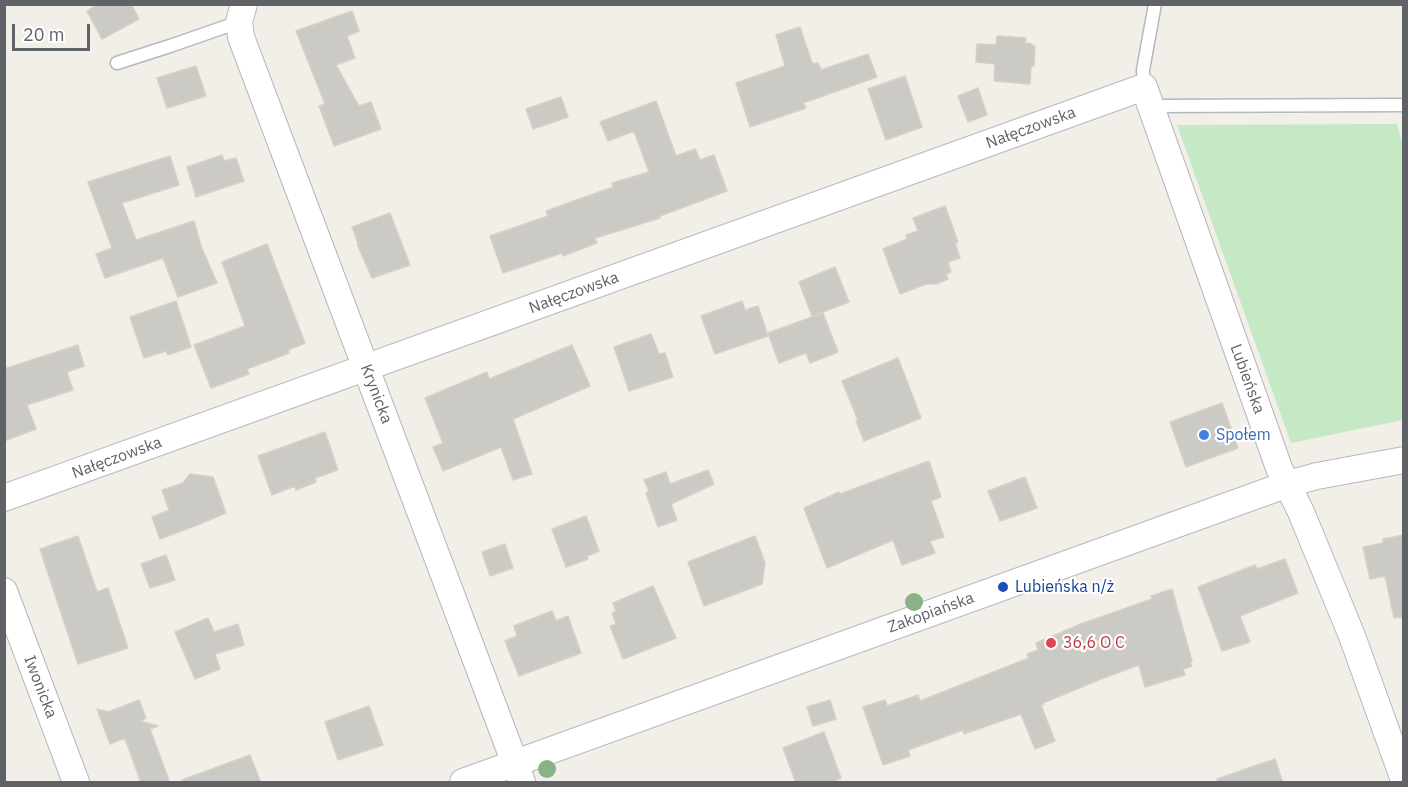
<!DOCTYPE html>
<html>
<head>
<meta charset="utf-8">
<style>
  body { margin:0 }
  #map { position:relative; width:1408px; height:787px; overflow:hidden; background:#f1efe8; font-family:"IBM Plex Sans",sans-serif }
  canvas { display:block }
  .frame { position:absolute; inset:0; border:6px solid #5f6368; pointer-events:none }
  .scale { position:absolute; left:12px; top:24px; width:78px; height:27px; box-sizing:border-box; border:3px solid #5f6368; border-top:0; padding-left:8px; font-size:18px; line-height:21px; white-space:nowrap; color:#5f6368; -webkit-text-stroke:4px #fff; paint-order:stroke }
</style>
</head>
<body>
<div id="map">
<canvas width="1408" height="787"></canvas>
<div class="frame"></div>
<div class="scale">20 m</div>
</div>
<script>
const ctx = document.querySelector('canvas').getContext('2d');
ctx.lineJoin = 'round';
function paint(path, color) { ctx.fillStyle = color; ctx.fill(path, 'evenodd'); }
function strokePath(path, color, width, dash) { ctx.strokeStyle = color; ctx.lineWidth = width; ctx.lineCap = dash ? 'butt' : 'round'; ctx.setLineDash(dash || []); ctx.stroke(path); }
function write(font, color, halo, rows, align = 'center') {
  ctx.font = font + ' "IBM Plex Sans",sans-serif'; ctx.lineWidth = 4.5; ctx.setLineDash([]); ctx.textBaseline = 'middle'; ctx.strokeStyle = halo; ctx.fillStyle = color; for (const [text, x, y, turn = 0] of rows) {
    ctx.save(); ctx.translate(x, y); ctx.rotate((+turn || 0) * Math.PI / 180); ctx.textAlign = isNaN(turn) ? turn : align; if (halo) ctx.strokeText(text, 0, 0); ctx.fillText(text, 0, 0); ctx.restore();
  }
}
paint(new Path2D(`
  M1397,124l7,26 -1,270 -112,23 -114,-318z`), '#c5e8c5');
const building = new Path2D(`
  M99,4h32l8,15 -37,20 -15,-28z
  M352,11l7,20 -12,5 8,22 -19,7 23,41 12,-4 10,27 -47,17 -15,-40 6,-2 -29,-73z
  M800,27l11,33 2,4 5,-1 3,7 47,-16 9,23 -74,26 3,5 -56,19 -14,-44 49,-17 -9,-31z
  M997,36l29,2 -1,5 7,1v2h3l-1,20h-3l-1,18 -36,-3 1,-17 -19,-2 1,-18 19,1z
  M196,66l10,30 -39,12 -10,-30z
  M905,76l17,51 -36,13 -18,-51z
  M978,88l9,27 -19,7 -10,-26z
  M561,97l7,20 -35,12 -7,-20z
  M656,101l20,55 19,-7 5,11 14,-5 13,36 -67,25v2l-65,20 2,5 -34,13 -1,-3 -59,20 -13,-37 58,-20 -2,-5 67,-24 -1,-4 37,-11 -15,-41 -26,10 -8,-19z
  M222,155l2,6 12,-3 8,23 -48,16 -9,-30z
  M170,156l9,29 -57,18 14,37 58,-19 7,25 16,37 -39,14 -15,-39 -58,20 -9,-24 16,-6 -24,-66z
  M945,206l13,36 -3,1 5,15 -12,4 3,10 -5,2 2,5 -12,5h-10l-26,10 -17,-45 24,-10 -1,-4 12,-4 -5,-13z
  M390,213l20,52 -38,13 -15,-34 1,-1 -6,-16z
  M267,244l38,99 -17,7 1,3 -42,16 2,5 -38,14 -17,-43 51,-19 -23,-64z
  M835,267l14,35 -37,14 -13,-34z
  M176,301l15,46 -23,8 -2,-4 -22,7 -14,-41z
  M742,301l3,9 13,-4 10,30 -53,18 -14,-38z
  M823,313l15,39 -28,11 -4,-10 -27,10 -11,-30z
  M651,334l8,20 6,-1 8,24 -44,14 -15,-44z
  M78,345l6,21 -17,6 6,18 -46,15 9,24 -32,12v-72z
  M572,345l18,41 -77,33 19,55 -19,6 -12,-33 -58,24 -10,-24 10,-4 -18,-45 62,-26 2,7z
  M898,358l23,60 -57,23 -8,-20 2,-1 -16,-39z
  M1222,403l16,45 -52,19 -16,-45z
  M325,432l13,38 -23,8 1,4 -20,8 -1,-4 -23,9 -14,-39z
  M929,461l12,36 -10,4 13,36 -14,4 5,12 -33,12 -9,-25 -66,28 -23,-60 35,-16 1,2z
  M708,470l6,14 -43,20 6,16 -19,7 -12,-34 3,-1 -5,-12 22,-8 4,12z
  M190,474l23,3 13,36 -26,11 -40,15 -8,-22 17,-7 -7,-20 21,-7z
  M1025,477l12,31 -37,13 -12,-30z
  M586,516l13,35 -12,5 1,3 -22,8 -14,-38z
  M1404,535v82l-10,1 -9,-42 -15,3 -7,-32 20,-4v-4z
  M78,536l19,56 11,-4 20,60 -50,16 -38,-115z
  M755,536l10,27 -3,21 -58,22 -16,-44z
  M505,544l8,24 -23,8 -8,-24z
  M166,555l9,25 -25,8 -9,-24z
  M1285,559l13,34 -58,23 10,26 -28,9 -24,-64 57,-22 2,4z
  M653,586l23,52 -53,21 -13,-33 6,-2 -4,-11 4,-2 -3,-8z
  M1172,589l20,72 -2,1 2,4 -9,3 2,6 -40,12 -6,-22 -38,14 -58,24 1,1 -3,1 14,36 -20,8 -14,-35 -57,20 -1,-4 -55,20 2,6 -27,9 -20,-58 22,-7 2,6 31,-11 2,6 109,-43 -2,-4 11,-4 -2,-7 45,-19 71,-25 -1,-3z
  M552,611l4,10 12,-5 13,37 -62,23 -14,-35 12,-5 -3,-10z
  M208,618l6,14 24,-8 6,21 -29,9 5,15 -25,10 -20,-47z
  M139,700l7,18 -6,3 18,5 -8,3 20,54h-29l-16,-45 -15,6 -13,-35 11,3z
  M830,700l6,19 -23,7 -6,-19z
  M369,706l14,39 -45,15 -13,-38z
  M824,732l17,46 -12,5h-33l-13,-35z
  M250,755l11,28h-78l-1,-3z
  M1275,759l8,24h-65l-1,-4z`);
paint(building, '#cccac5');
strokePath(building, '#d6d1c6', 1.5);
const service = new Path2D(`
  M117,63l53,-17 69,-24
  M1144,87l-1,-17 12,-66
  M1150,106l254,-1`);
const minor = new Path2D(`
  M244,4l-5,18 2,15 281,745
  M4,498l1140,-411 135,381 22,44 51,124 52,144
  M4,591l72,191
  M463,782l825,-298 29,-8 87,-16`);
strokePath(service, '#b5b8bc', 15);
strokePath(minor, '#b5b8bc', 28);
strokePath(service, '#fff', 12);
strokePath(minor, '#fff', 26);
ctx.fillStyle = '#89b387';
for (const [x, y] of [
  [914,602],
  [547,769]
]) { ctx.beginPath(); ctx.arc(x, y, 9, 0, 2 * Math.PI); ctx.fill(); }
for (const [x, y, r, color] of [
  [1204,435,6,"#3f7fe0"],
  [1003,587,6,"#1a4fb4"],
  [1051,643,6,"#e0444e"]
]) { const dot = new Path2D(); dot.arc(x, y, r, 0, 2 * Math.PI); ctx.fillStyle = color; ctx.fill(dot); strokePath(dot, '#fff', 2); }
write('16px', '#5f6368', '#fff', [
  ["Nałęczowska",1031,128,-20],
  ["Nałęczowska",574,293,-20],
  ["Lubieńska",1247,379,70],
  ["Krynicka",376,394,69],
  ["Nałęczowska",117,458,-20],
  ["Zakopiańska",931,613,-20],
  ["Iwonicka",40,687,69]
]);
write('16px', '#366cbe', '#fff', [
  ["Społem",1216,435]
], 'left');
write('16px', '#164399', '#fff', [
  ["Lubieńska n/ż",1015,587]
], 'left');
write('16px', '#be3a42', '#fff', [
  ["36,6 O C",1063,643]
], 'left');
</script>
</body>
</html>
